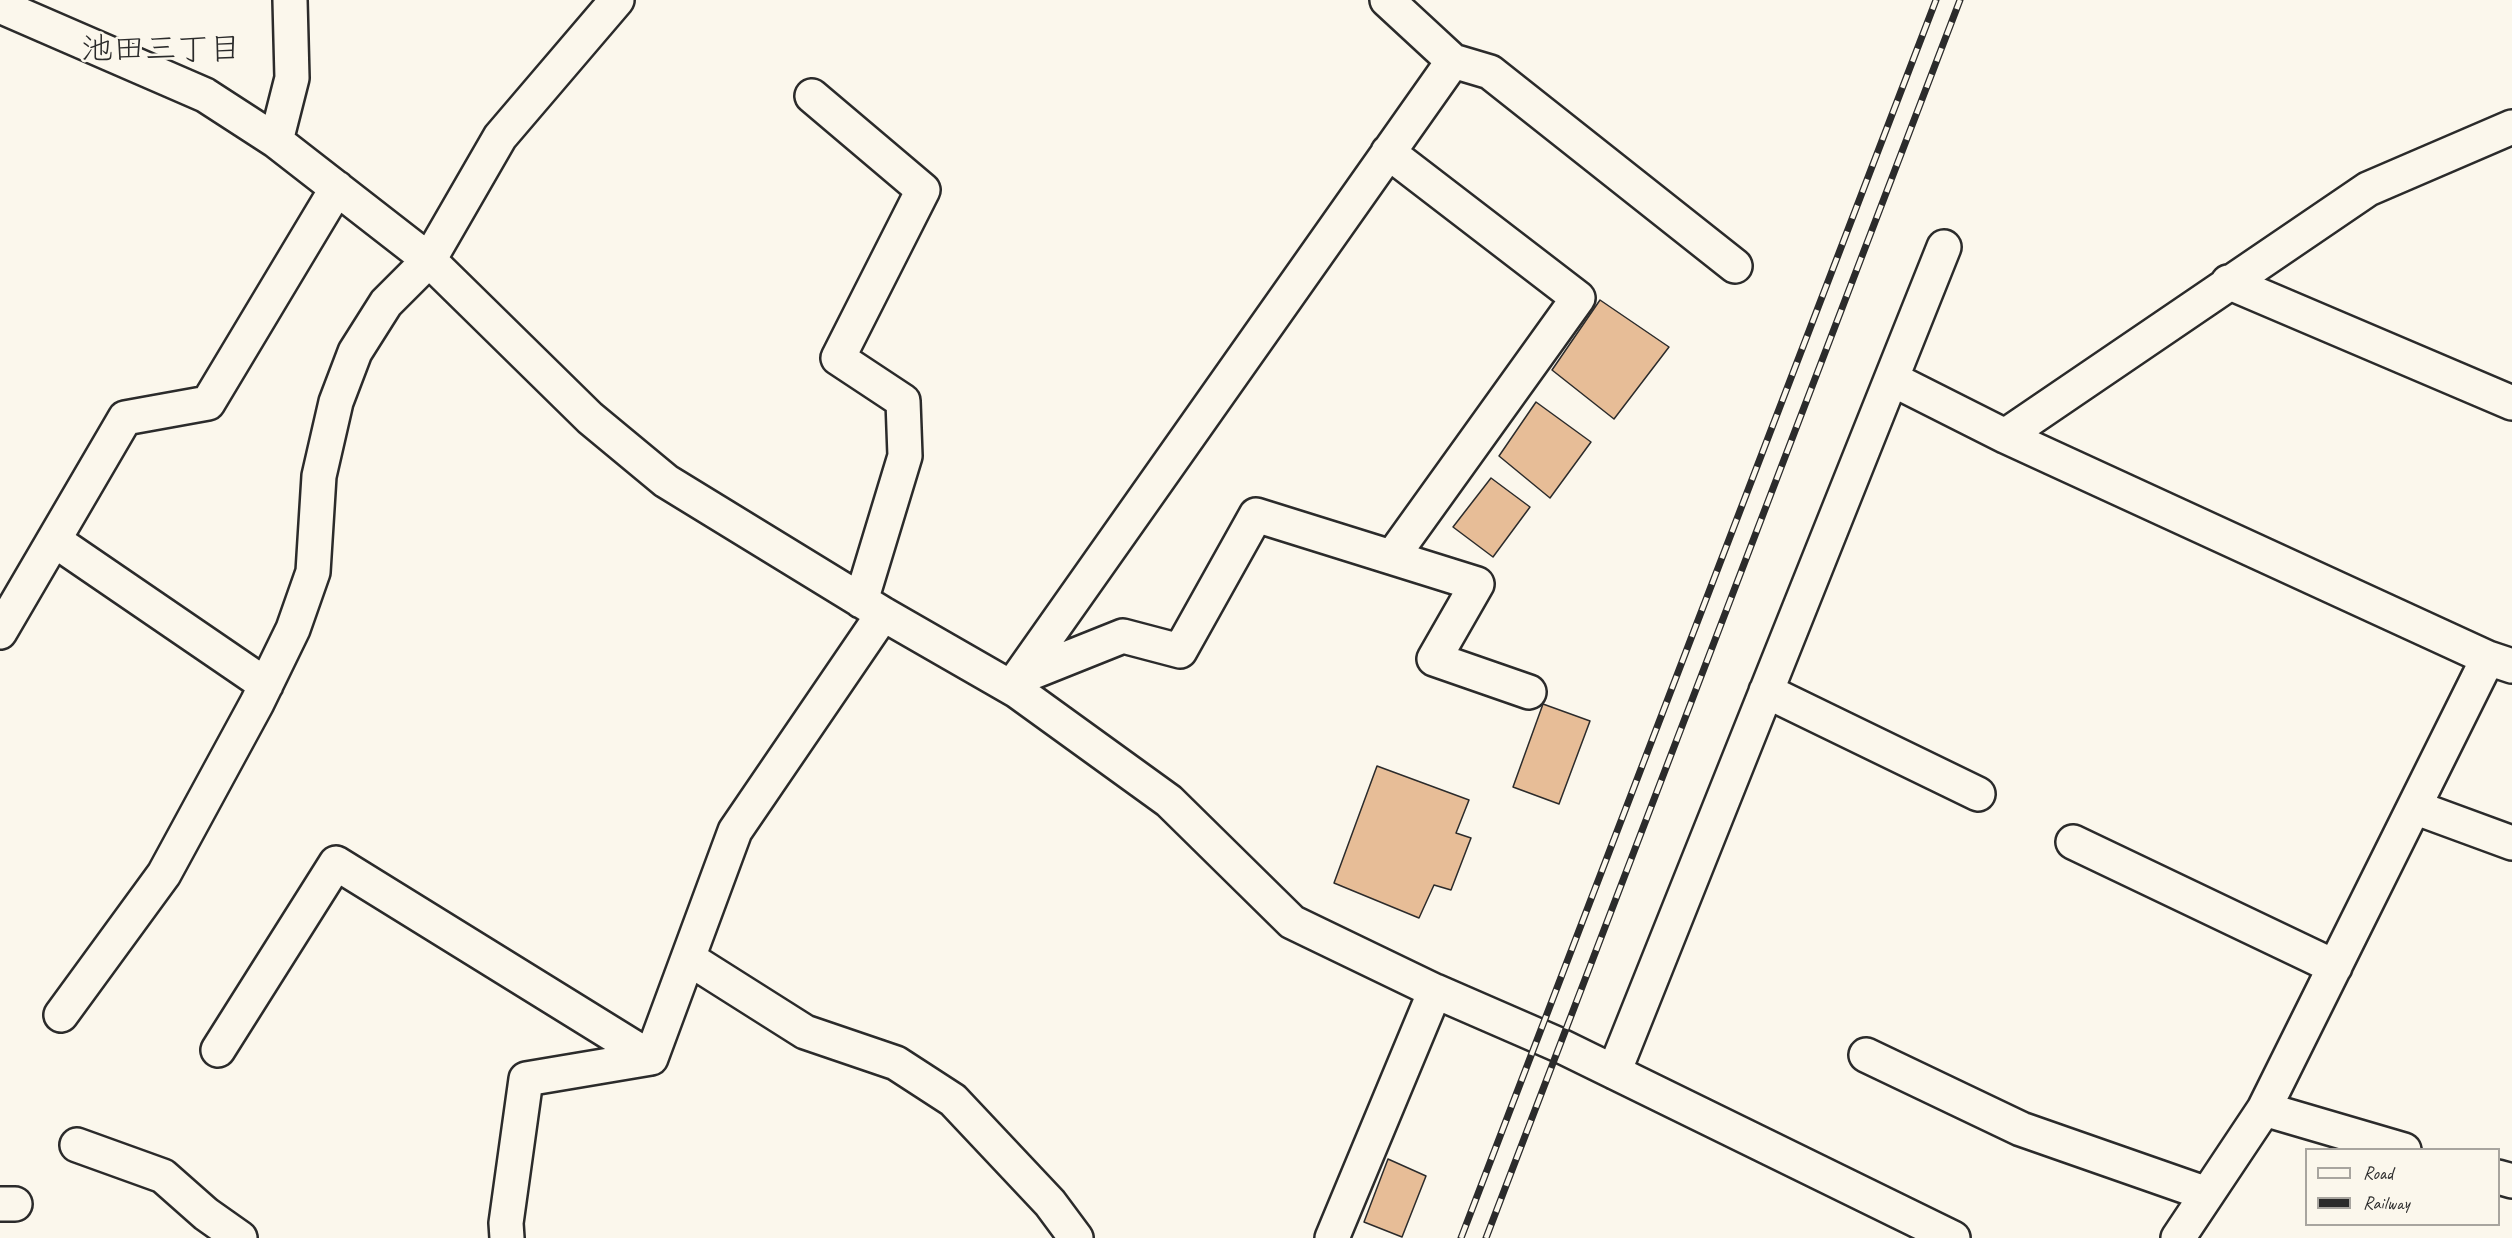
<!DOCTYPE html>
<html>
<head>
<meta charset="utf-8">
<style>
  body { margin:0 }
  #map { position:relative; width:2512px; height:1238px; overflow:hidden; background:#fbf7ec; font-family:Caveat,sans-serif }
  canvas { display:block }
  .legend { position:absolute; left:2305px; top:1148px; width:195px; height:78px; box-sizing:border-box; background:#fbf7ec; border:2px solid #a8a59f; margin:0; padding:8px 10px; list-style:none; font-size:18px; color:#2b2b2b }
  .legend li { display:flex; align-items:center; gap:12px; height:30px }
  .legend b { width:30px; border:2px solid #a8a59f }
</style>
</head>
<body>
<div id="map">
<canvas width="2512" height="1238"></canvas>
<ul class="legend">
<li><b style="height:8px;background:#fbf7ec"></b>Road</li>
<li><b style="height:8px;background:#2b2b2b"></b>Railway</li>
</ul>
</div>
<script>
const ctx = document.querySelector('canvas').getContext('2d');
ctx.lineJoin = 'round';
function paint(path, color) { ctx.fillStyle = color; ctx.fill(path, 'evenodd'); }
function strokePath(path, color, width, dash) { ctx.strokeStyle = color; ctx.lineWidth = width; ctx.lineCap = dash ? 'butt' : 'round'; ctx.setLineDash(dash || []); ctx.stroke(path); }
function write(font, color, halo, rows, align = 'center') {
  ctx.font = font + ' Caveat,"Klee One",sans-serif'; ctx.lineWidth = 5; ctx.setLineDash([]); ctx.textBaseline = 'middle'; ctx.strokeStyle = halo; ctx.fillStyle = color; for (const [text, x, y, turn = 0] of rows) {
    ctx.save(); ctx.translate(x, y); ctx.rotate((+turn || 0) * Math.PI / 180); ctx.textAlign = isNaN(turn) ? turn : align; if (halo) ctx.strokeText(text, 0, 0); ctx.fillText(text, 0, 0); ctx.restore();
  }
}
const building = new Path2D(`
  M1600,300l69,47 -55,72 -62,-49z
  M1536,402l55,40 -41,56 -51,-42z
  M1491,478l39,29 -37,50 -40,-30z
  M1543,704l47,17 -31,83 -46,-17z
  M1377,766l92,34 -13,33 15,5 -20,52 -17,-5 -15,33 -85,-35z
  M1388,1159l38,17 -24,61 -38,-15z`);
paint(building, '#e7bd97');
strokePath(building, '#2b2b2b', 1.5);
const minor = new Path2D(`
  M0,6l205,89 71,46 153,119 161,158 76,63 217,133 134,77 152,110 123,121 143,69 124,54 394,193
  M1453,61l37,11 245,194
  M812,96l111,94 -85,168 65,43 2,55 -44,145
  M276,141l16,-63 -2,-78
  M1388,152l190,146 -186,259
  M2228,282l284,121
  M1892,379l113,57 483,222 24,8
  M2005,436l363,-247 144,-62
  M54,540l212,145
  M0,632l125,-214 83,-15 129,-215
  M1018,678l105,-42 57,15 76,-136 221,69 -43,75 95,33
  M1017,691l1,-13 435,-617 -66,-61
  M1766,691l212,103
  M2414,807l98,36
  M2073,842l262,125
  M688,958l117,74 91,31 57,37 97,103 26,35
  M61,1015l103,-141 93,-171 36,-74 20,-57 6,-96 17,-74 19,-50 31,-49 43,-43 71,-123 117,-137
  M218,1050l118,-187 315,195
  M1866,1055l155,74 186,65
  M1614,1072l330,-825
  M2264,1109l140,41
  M77,1145l86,31 43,38 34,24
  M2498,1177l14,4
  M0,1204h15
  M507,1238l-1,-15 20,-144 125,-21 84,-227 148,-217
  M1332,1238l103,-247
  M2178,1238l86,-129 224,-451`);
strokePath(minor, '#2b2b2b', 38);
strokePath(minor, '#fbf7ec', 33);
const rail = new Path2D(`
  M1461,1238l475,-1238
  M1486,1238l474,-1238`);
strokePath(rail, '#2b2b2b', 7);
strokePath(rail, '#fbf7ec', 4.5, [14]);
write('32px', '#2b2b2b', '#fbf7ec', [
  ["池田三丁目",161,51]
]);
</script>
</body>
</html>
